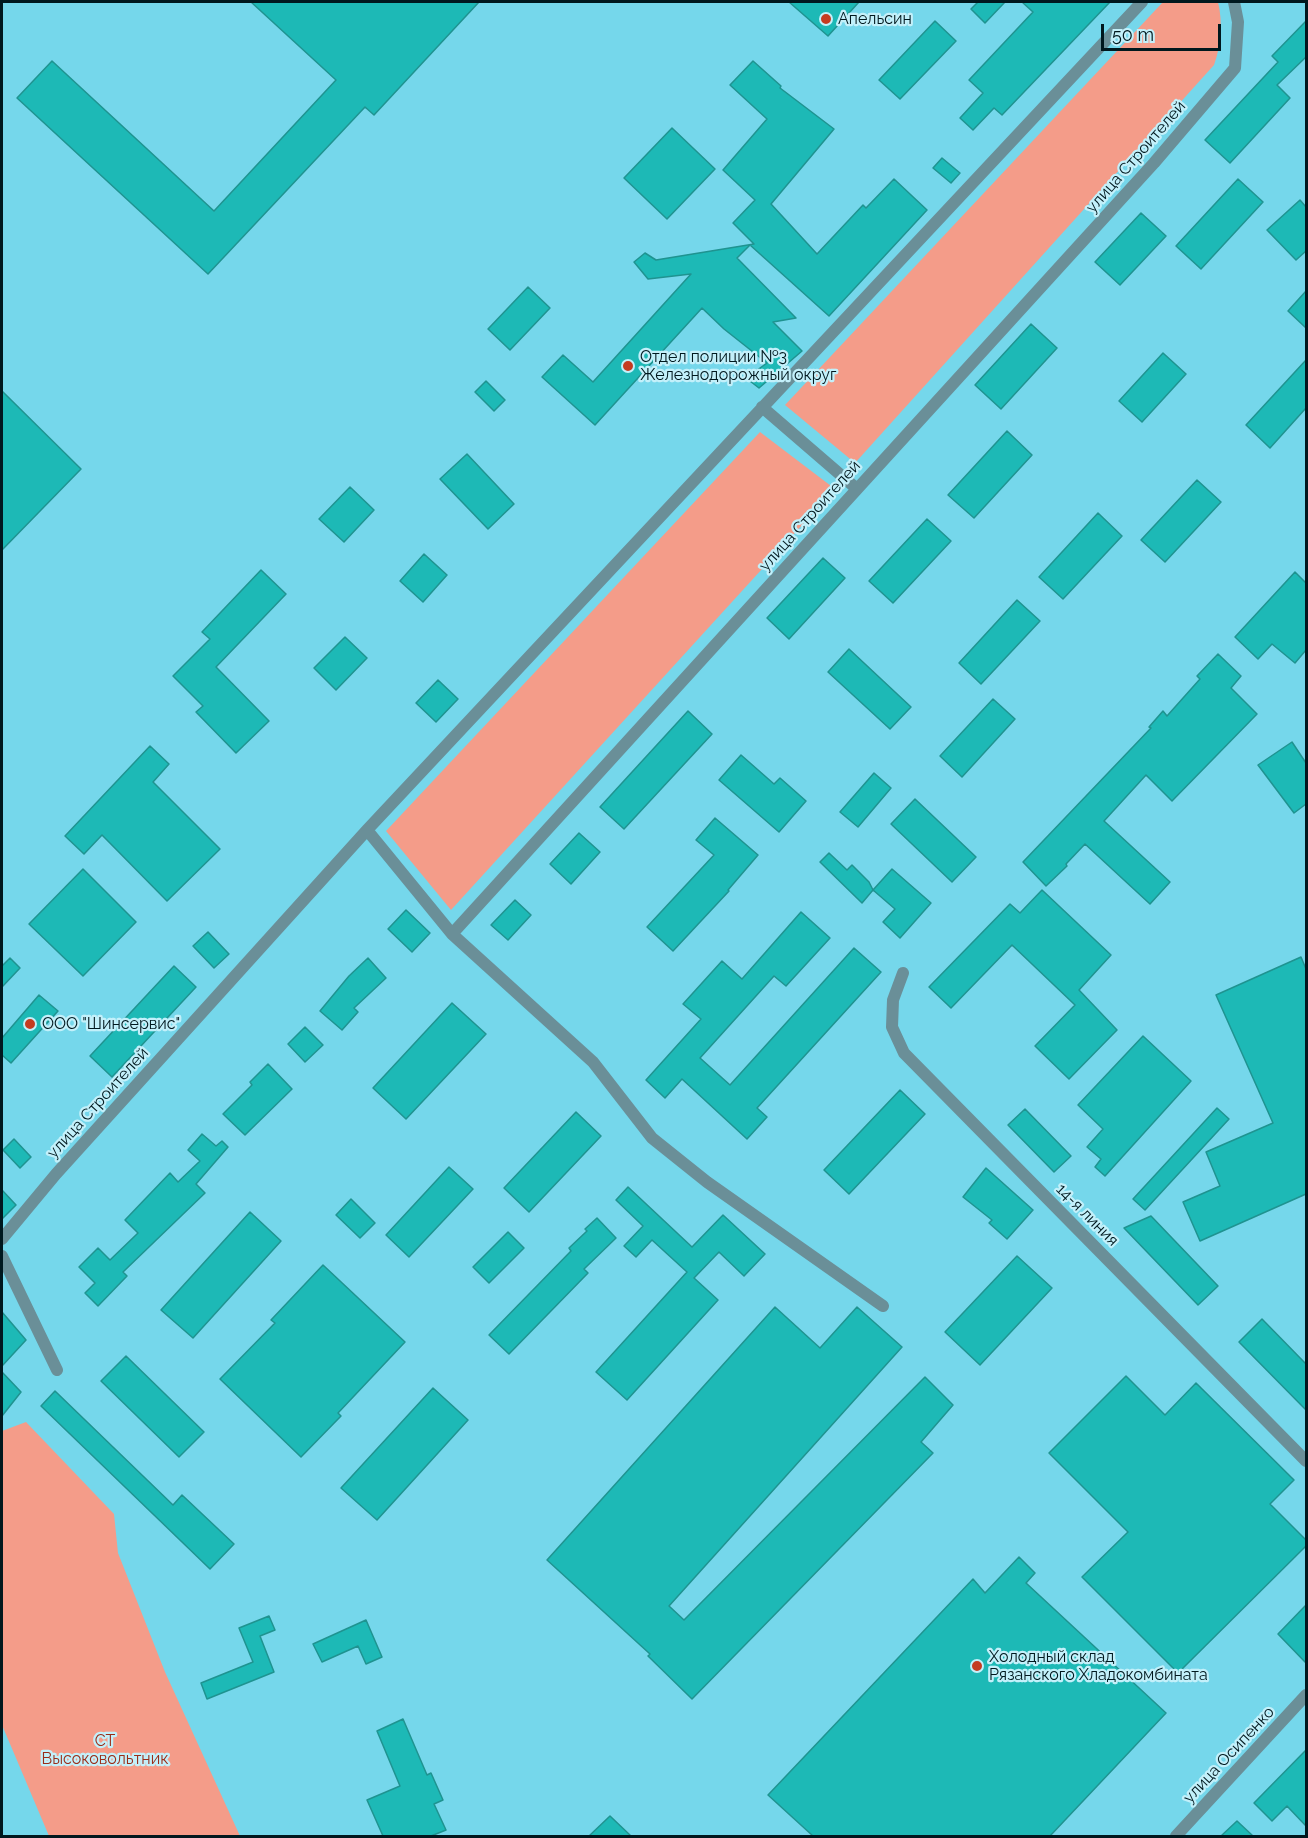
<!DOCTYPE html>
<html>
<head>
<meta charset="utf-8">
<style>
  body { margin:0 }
  #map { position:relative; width:1308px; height:1838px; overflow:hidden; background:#75d7eb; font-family:Raleway,sans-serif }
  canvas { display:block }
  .frame { position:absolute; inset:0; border:3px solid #00181e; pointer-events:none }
  .scale { position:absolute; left:1101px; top:24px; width:120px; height:27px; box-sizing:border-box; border:3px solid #00181e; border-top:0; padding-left:8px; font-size:18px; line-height:21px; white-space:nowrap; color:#00181e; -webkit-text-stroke:4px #c3f0fa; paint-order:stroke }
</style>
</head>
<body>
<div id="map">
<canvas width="1308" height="1838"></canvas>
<div class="frame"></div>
<div class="scale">50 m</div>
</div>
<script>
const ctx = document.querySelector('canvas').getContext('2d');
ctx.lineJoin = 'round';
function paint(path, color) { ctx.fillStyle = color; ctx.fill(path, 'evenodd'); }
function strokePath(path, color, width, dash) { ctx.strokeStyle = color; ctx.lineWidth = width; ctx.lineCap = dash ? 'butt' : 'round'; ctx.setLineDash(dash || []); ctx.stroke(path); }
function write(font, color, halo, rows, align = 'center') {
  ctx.font = font + ' Raleway,sans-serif'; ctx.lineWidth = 4.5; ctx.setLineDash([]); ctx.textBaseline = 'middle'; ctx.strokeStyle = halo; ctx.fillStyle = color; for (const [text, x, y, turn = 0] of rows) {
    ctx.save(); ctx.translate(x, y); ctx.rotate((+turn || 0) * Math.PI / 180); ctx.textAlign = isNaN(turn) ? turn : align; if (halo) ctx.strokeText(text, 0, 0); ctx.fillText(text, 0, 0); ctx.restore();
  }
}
paint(new Path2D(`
  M1163,2h55c5,20 3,44 -4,63l-359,398 -70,-58z
  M760,432l75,57 -384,421 -65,-79z
  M26,1422l88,92 4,39 47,119 75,164h-191l-47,-111v-294z`), '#f49c89');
const building = new Path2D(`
  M251,2h228l-105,113 -9,-8 -157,167 -191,-176 35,-37 162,150 122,-131z
  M789,2h70l-31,34z
  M978,2h27l-20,21 -14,-14z
  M1022,2h88l-108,113 -8,-7 -21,22 -13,-12 23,-25 -14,-13 64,-68z
  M935,21l21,20 -56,58 -21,-19z
  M1306,21v36l-29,28 13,13 -60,65 -25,-23 73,-78 -6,-6z
  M753,61l28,25 -1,2 54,41 -63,75 46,50 46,-49 3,3 28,-29 33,31 -98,106 -79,-71 -13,13 59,60 -23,4 29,29 -43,37 -13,-10 21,-15 -43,-34 -22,-21 -107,117 -53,-48 21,-22 30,27 98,-108 -43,5 -14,-17 11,-9 11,7 98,-16 -21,-21 22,-23 -32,-30 44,-51 -37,-34z
  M672,128l43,41 -48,50 -43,-41z
  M942,158l18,15 -9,10 -18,-15z
  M1238,179l25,23 -62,67 -25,-23z
  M1300,200l6,7v44l-10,9 -29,-30z
  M1141,213l25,23 -46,49 -25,-23z
  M528,287l22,21 -40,42 -22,-21z
  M1306,291v37l-18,-17z
  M1031,324l26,24 -56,61 -26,-24z
  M1163,353l23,21 -44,48 -23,-21z
  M1306,360v48l-36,40 -24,-23z
  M486,381l19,19 -11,11 -19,-19z
  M2,391l79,78 -79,81z
  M1007,431l25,24 -58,63 -26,-23z
  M467,454l47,50 -26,25 -48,-50z
  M1197,480l24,22 -56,60 -24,-22z
  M350,487l24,23 -30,32 -25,-23z
  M1098,513l24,23 -59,63 -24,-22z
  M927,519l24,22 -58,62 -24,-22z
  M424,554l23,21 -24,27 -23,-21z
  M823,558l22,20 -56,61 -22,-21z
  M261,570l25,24 -70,73 53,54 -33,32 -40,-41 7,-6 -30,-30 37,-37 -8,-7z
  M1295,572l11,11v67l-11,13 -23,-19 -14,15 -23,-22z
  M1017,600l23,21 -59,63 -22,-21z
  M345,637l22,21 -31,32 -22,-22z
  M849,649l62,58 -21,22 -62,-57z
  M1218,654l23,22 -10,12 26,26 -85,87 -26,-26 -42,46 66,61 -20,22 -65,-60 -19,20 1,2 -21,20 -23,-24 128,-134 -2,-1 14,-16 4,5 33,-37 -3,-3z
  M438,680l20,19 -22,23 -20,-19z
  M993,699l22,20 -53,58 -22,-21z
  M688,711l24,23 -88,95 -24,-22z
  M1292,742l14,21v41l-12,9 -36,-48z
  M150,746l19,18 -16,18 67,67 -53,52 -65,-66 -18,19 -19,-18z
  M741,755l33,29 6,-6 26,23 -27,31 -60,-52z
  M874,773l17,15 -33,39 -18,-15z
  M915,799l61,58 -24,25 -61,-58z
  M715,818l43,37 -30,35 1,1 -56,60 -26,-24 67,-72 -18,-15z
  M579,833l21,19 -29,32 -21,-20z
  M829,853l18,17 5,-5 17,17 4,8 -11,13 -42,-41z
  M83,869l53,53 -53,54 -54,-52z
  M892,869l39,34 -31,35 -17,-16 12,-13 -22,-19z
  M1042,890l69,65 -32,35 38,40 -48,49 -34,-33 40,-41 -63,-60 -61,63 -22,-21 81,-83 10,9z
  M515,900l16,15 -23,25 -17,-15z
  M406,910l24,23 -18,19 -24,-23z
  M801,912l29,26 -44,48 -12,-10 -74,82 30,27 124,-137 27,24 -124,136 10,9 -20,22 -65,-60 -17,19 -19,-18 55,-61 -18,-15 39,-43 20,18z
  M208,932l21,22 -15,14 -21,-22z
  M1301,957l5,12v225l-106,47 -17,-39 37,-16 -14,-34 67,-29 -57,-128z
  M10,958l10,10 -18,19v-21z
  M368,958l18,20 -32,30 4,4 -16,18 -22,-19 29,-35z
  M174,966l22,21 -84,90 -22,-21z
  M39,995l19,16 -47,52 -9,-8v-17z
  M452,1003l34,31 -80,85 -33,-31z
  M305,1027l18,18 -18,17 -17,-18z
  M1143,1036l48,45 -86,95 -10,-9 6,-8 -14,-12 16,-18 -25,-24z
  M268,1064l24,25 -47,46 -22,-21 29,-29 -2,-3z
  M900,1090l25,24 -76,80 -25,-24z
  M1217,1108l12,11 -84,91 -12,-11z
  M1025,1109l46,47 -17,16 -46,-47z
  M576,1112l25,24 -72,76 -25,-24z
  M202,1134l14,12 6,-5 6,6 -32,37 9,9 -82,79 4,4 -29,30 -13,-13 10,-10 -16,-16 19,-19 12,12 28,-27 -13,-13 45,-47 8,9 22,-21 -12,-11z
  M14,1139l17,18 -11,11 -17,-18z
  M449,1167l24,22 -64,68 -23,-22z
  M986,1168l47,42 -26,29 -18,-16 3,-3 -29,-23z
  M628,1187l64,60 31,-32 42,39 -21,22 -25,-24 -25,26 24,22 -91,100 -31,-28 91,-100 -35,-32 -16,17 -12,-11 19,-20 -27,-26z
  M2,1190l14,15 -14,14z
  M351,1199l24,24 -15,15 -24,-23z
  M250,1212l31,29 -88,97 -32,-28z
  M1151,1216l67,70 -20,19 -74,-77z
  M597,1218l19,20 -32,31 4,4 -79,81 -20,-19 82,-84 -2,-3 18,-17 -2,-2z
  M508,1232l16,16 -35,35 -16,-16z
  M1017,1256l35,32 -72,77 -35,-33z
  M323,1265l82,77 -67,71 3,3 -40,41 -81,-78 55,-56 -4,-3z
  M775,1307l45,41 37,-41 45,40 -233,259 15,14 241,-243 28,28 -32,37 12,11 -241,246 -44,-43 2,-2 -103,-94z
  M2,1312l24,28 -24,26z
  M1262,1319l44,45v46l-67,-68z
  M126,1356l78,76 -25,25 -78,-76z
  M2,1372l19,20 -19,24z
  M1126,1376l39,39 31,-32 98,97 -24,24 36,36v6l-128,127 -96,-96 46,-45 -79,-79z
  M433,1388l35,32 -91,100 -36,-32z
  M55,1391l118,114 9,-10 52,49 -24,25 -169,-163z
  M1019,1557l16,16 -9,10 140,130 -116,123h-237l-45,-41 205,-216 12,14z
  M1306,1605v58l-28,-29z
  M269,1616l6,14 -15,6 14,36 -67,27 -6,-16 52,-21 -14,-34z
  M366,1620l16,37 -16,7 -8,-18 -36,16 -9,-18z
  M403,1719l24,56 4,-2 12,27 -9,4 12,26 -15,6h-48l-16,-36 33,-14 -23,-55z
  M1306,1750v76l-19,-20 -15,15 -18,-18z
  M610,1816l21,20h-42z
  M1237,1821l16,15h-32z`);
paint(building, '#1db9b6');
strokePath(building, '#1f9390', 1.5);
strokePath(new Path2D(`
  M762,407l95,82
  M367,830l85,104 702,-771 81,-95 3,-46 -4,-20
  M452,934l141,128 59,76 55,44 176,124
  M903,973l-10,27 -1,27 12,26 402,408
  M2,1239l54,-65 311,-344 775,-828
  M2,1256l55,114
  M1176,1836l130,-141`), '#6a8f98', 12);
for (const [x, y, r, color] of [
  [826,19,6,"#c53b20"],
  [628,366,6,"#c53b20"],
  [30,1024,6,"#c53b20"],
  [977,1666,6,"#c53b20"]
]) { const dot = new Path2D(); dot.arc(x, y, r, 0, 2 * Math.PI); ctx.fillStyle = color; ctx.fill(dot); strokePath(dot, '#c3f0fa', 2); }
write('16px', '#00181e', '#c3f0fa', [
  ["Апельсин",838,19],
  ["Отдел полиции №3",640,357],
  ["Железнодорожный округ",640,375],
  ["ООО \"Шинсервис\"",42,1024],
  ["Холодный склад",989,1657],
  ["Рязанского Хладокомбината",989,1675]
], 'left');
write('16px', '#00181e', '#c3f0fa', [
  ["улица Строителей",1136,157,-49],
  ["улица Строителей",810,516,-48],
  ["улица Строителей",98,1103,-48],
  ["14-я линия",1087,1215,45],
  ["улица Осипенко",1229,1755,-47]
]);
write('16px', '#992d18', '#c3f0fa', [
  ["СТ",105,1741],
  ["Высоковольтник",105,1759]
]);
</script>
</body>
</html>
